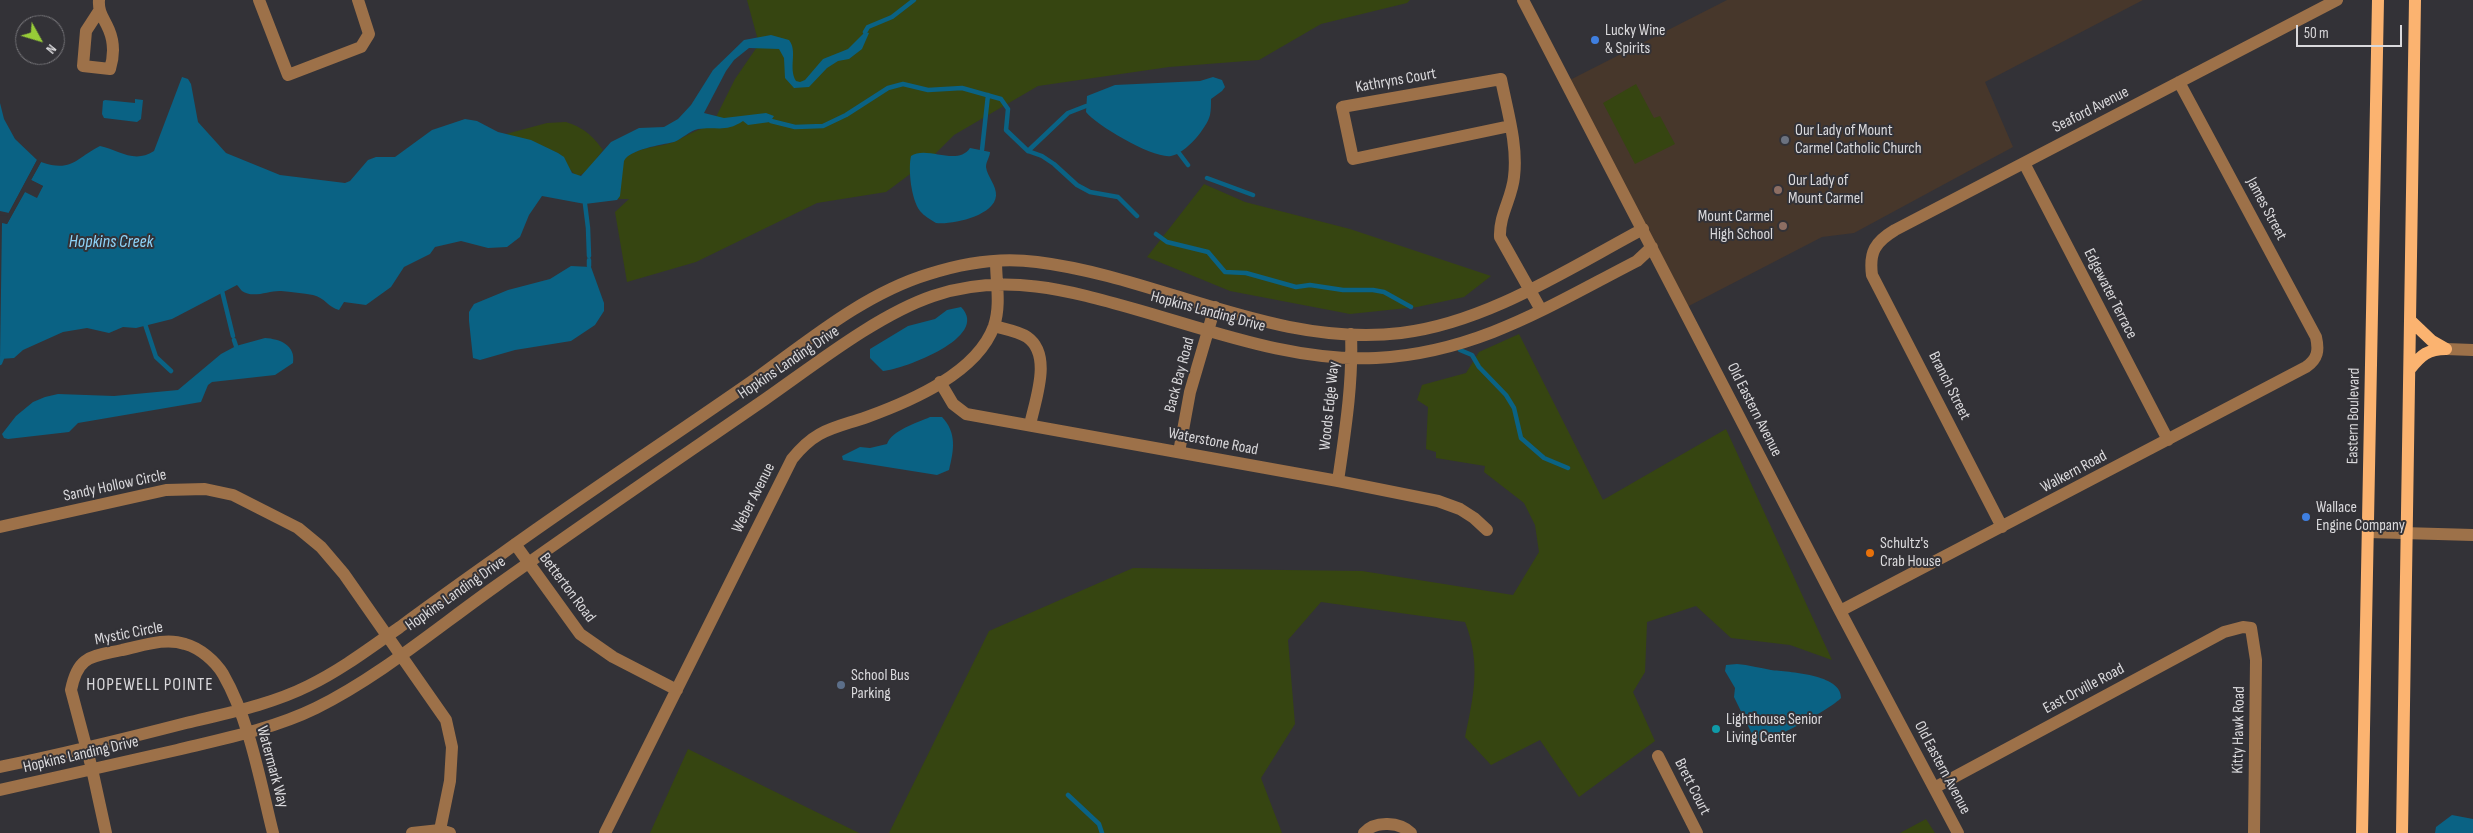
<!DOCTYPE html>
<html>
<head>
<meta charset="utf-8">
<style>
  body { margin:0 }
  #map { position:relative; width:2473px; height:833px; overflow:hidden; background:#333237; font-family:"Sofia Sans Condensed",sans-serif }
  canvas { display:block }
  .north { position:absolute; left:15px; top:15px; width:50px; height:50px; box-sizing:border-box; background:#333237; border:1px solid #767579; border-radius:50%; rotate:129deg; font-size:14px; font-weight:700; line-height:20px; text-align:center; color:#dad9dc }
  .north::after { content:''; display:block; margin:auto; width:18px; height:22px; background:#97cc38; clip-path:polygon(50% 0,100% 100%,50% 72%,0 100%) }
  .scale { position:absolute; left:2296px; top:25px; width:106px; height:22px; box-sizing:border-box; border:2px solid #dad9dc; border-top:0; padding-left:6px; font-size:15px; line-height:18px; white-space:nowrap; color:#dad9dc; -webkit-text-stroke:4px #333237; paint-order:stroke }
</style>
</head>
<body>
<div id="map">
<canvas width="2473" height="833"></canvas>
<div class="north">N</div>
<div class="scale">50 m</div>
</div>
<script>
const ctx = document.querySelector('canvas').getContext('2d');
ctx.lineJoin = 'round';
function paint(path, color) { ctx.fillStyle = color; ctx.fill(path, 'evenodd'); }
function strokePath(path, color, width, dash) { ctx.strokeStyle = color; ctx.lineWidth = width; ctx.lineCap = dash ? 'butt' : 'round'; ctx.setLineDash(dash || []); ctx.stroke(path); }
function write(font, color, halo, rows, align = 'center') {
  ctx.font = font + ' "Sofia Sans Condensed",sans-serif'; ctx.lineWidth = 4; ctx.setLineDash([]); ctx.textBaseline = 'middle'; ctx.strokeStyle = halo; ctx.fillStyle = color; for (const [text, x, y, turn = 0] of rows) {
    ctx.save(); ctx.translate(x, y); ctx.rotate((+turn || 0) * Math.PI / 180); ctx.textAlign = isNaN(turn) ? turn : align; if (halo) ctx.strokeText(text, 0, 0); ctx.fillText(text, 0, 0); ctx.restore();
  }
}
paint(new Path2D(`
  M1727,0h416l-158,82 28,65 -159,86 -32,4 -139,72 -117,-227z`), '#47372b');
paint(new Path2D(`
  M747,0h663l-3,3 -86,21 -62,36 -90,7 -131,19 -84,49 -25,25 -43,32 -69,11 -121,59 -69,20 -12,-70 14,-13h-11l6,-40c14,-13 36,-11 52,-18 12,-6 22,-12 36,-16l23,-46 24,-35z
  M1636,84l18,34 6,-2 15,28 -40,20 -32,-61z
  M566,122c18,6 26,13 37,28l-15,20 -9,6c-11,-3 -12,-17 -21,-23l-52,-19 41,-11z
  M1204,184l41,18 105,27 141,47 -27,21 -47,10 -67,7 -120,-23 -83,-34z
  M1519,334l84,166 123,-71 106,231 -42,-15 -59,-7 -35,-32 -49,16 -2,50 -12,20 22,49 -76,56 -39,-57 -49,25 -26,-28c9,-42 16,-74 0,-115l-144,-20 -33,38 7,84 -34,54 21,55h-393l100,-202 144,-63 229,3 151,24 26,-43 -4,-27 -11,-22 -40,-31 1,-6 -49,-8v-6l-10,-3 2,-42 -11,-7 5,-15 44,-12 13,-21z
  M688,749l171,84h-209z
  M1926,819l9,14h-35z`), '#364511');
paint(new Path2D(`
  M865,32l4,1 -7,16 -13,10 -11,2 -11,7 -18,19 -15,1 -9,-10 -1,-20 -5,-9 -30,-1 -15,12 -8,11 -22,42 20,5 42,-5 8,3 -4,6 -22,3 -5,-4c-18,12 -26,5 -45,8 -9,2 -16,10 -24,13 -13,3 -44,7 -50,19l-4,35 -3,4 -32,4 -43,-8 -13,19 -9,22 -13,10 -19,1 -27,-7 -26,6 -5,7 -26,13 -13,20 -25,18 -22,-3 -5,8c-10,-2 -15,-13 -26,-15 -10,-2 -22,-3 -32,-4 -11,-1 -28,8 -39,0 -2,-2 -3,-4 -5,-6l-65,34 -36,9 -13,-1 -14,6 -22,-5 -24,4 -40,18 -9,8 -14,1 2,-137 5,2 18,-33 11,6 7,-11 -12,-6 10,-18c31,11 35,-4 59,-16 19,4 34,18 54,5l28,-74 6,2 3,5 7,38 28,31 54,22 65,8 5,-2 18,-21 8,-3h19l37,-27 33,-11 12,2 21,11 33,8 27,13 6,4 8,16 9,3 30,-34 28,-14 25,-1 14,-8 13,-14 22,-35 31,-30 27,-5 18,5c9,11 -1,28 7,41l4,1 5,-2 18,-21 25,-10z
  M1213,77l9,3 3,7 -3,4 -11,8c0,5 0,11 -1,16 -3,13 -25,39 -39,41 -17,3 -74,-30 -85,-44l1,-16 28,-11 85,-4z
  M135,99l8,1 -2,19 -4,3 -33,-4 -2,-4 1,-13 2,-1 30,3z
  M0,103l4,16 11,20 22,21 -29,54 -8,-2z
  M970,148l20,4c0,5 -4,9 -4,15 1,9 11,19 10,29 -2,20 -44,29 -60,27 -6,-4 -12,-7 -16,-12 -9,-12 -12,-42 -9,-55 16,-11 46,11 59,-8z
  M571,266l20,1 13,36v8l-9,14 -24,16 -56,9 -35,10 -7,-2 -4,-37v-9l5,-8 34,-14 42,-11z
  M961,307c30,30 -57,62 -78,64l-13,-13v-9l38,-23 27,-7 12,-9z
  M265,338c15,1 31,7 28,25l-18,12 -63,7 -4,3 -7,17 -123,21 -9,9 -61,7 -4,-1 -2,-4 14,-18 17,-14 12,-5 13,-3 56,2 64,-6 43,-36 15,-8z
  M930,417h12c15,16 12,33 7,53l-12,5 -94,-15 -1,-4 18,-9 10,1 17,-4c5,-14 30,-21 43,-27z
  M1737,664c12,1 23,4 34,6 17,2 71,4 70,28 -9,10 -69,43 -82,44l-8,-10 -17,-35 1,-9 -10,-17 1,-6z
  M2452,815l21,4v14h-38l1,-6z`), '#0a6284');
paint(new Path2D(`
  M37,160l4,2 -10,18 12,6 -6,12 -12,-6 -18,32 -5,-1 -2,7v-9h6l2,-5 -8,-1v-4l9,2z`), '#333237');
strokePath(new Path2D(`
  M865,32l3,-5 24,-10 22,-17
  M771,121l24,6 28,-1 23,-11 42,-27 15,-4 25,6 34,-2 39,11 7,10 -2,21 22,21 14,5 12,8 23,21 13,7 28,5 19,19
  M982,150l6,-55
  M1028,151l40,-38 18,-7
  M1179,153l9,12
  M1207,178l46,17
  M585,204l3,24 1,28
  M1156,234l11,8 41,10 17,20 21,1 50,14 14,-2 33,5h30l11,2 27,15
  M589,260v6
  M222,291l11,45
  M145,324l11,33 15,14
  M234,340l2,6
  M1460,350l12,5 7,12 27,28 8,13 7,30 23,20 24,10
  M0,363l2,-5
  M1068,795l31,29 3,9`), '#0a6284', 4.5);
strokePath(new Path2D(`
  M259,0l29,75 73,-28 8,-13 -11,-34
  M1523,0l317,611 118,222
  M99,11l-13,20 -3,35 27,3c4,-13 4,-27 -1,-39 -5,-12 -11,-17 -10,-30
  M1510,126l-157,33 -11,-52 159,-28c6,31 17,66 13,98 -2,21 -15,38 -14,60l41,73
  M2024,163l144,277
  M994,326c10,3 24,5 33,11 26,18 8,63 3,88
  M2446,349l27,1
  M940,382l13,22 13,10 372,67 100,20 22,8 14,9 13,12
  M1179,452l11,-60 25,-85
  M1338,481c7,-49 15,-98 13,-147
  M0,527l166,-37 39,-1 28,6 65,33 23,19 23,27 102,146 6,27 -2,34 -10,49
  M2002,527l-130,-252c-3,-23 3,-33 23,-45l442,-230
  M2368,532l105,3
  M515,544l65,90 33,23 64,33
  M1840,611l466,-244c12,-8 13,-17 10,-30l-137,-255
  M1658,756l39,77
  M0,767c62,-13 124,-28 186,-44 41,-10 84,-18 122,-37 33,-16 62,-38 92,-59 34,-25 69,-50 103,-74 82,-59 166,-114 248,-171 56,-40 112,-88 178,-108 34,-11 72,-17 108,-12 122,15 238,86 364,71 85,-10 167,-64 242,-104
  M1934,788l290,-156 19,-5 8,1 5,32 -2,173
  M0,790c59,-13 118,-27 177,-40 46,-11 96,-21 139,-42 63,-31 122,-81 180,-122 88,-63 178,-124 268,-186 49,-34 113,-85 169,-104 71,-24 135,-6 205,14 77,22 157,52 238,48 101,-5 175,-53 261,-97l15,-14
  M106,833l-14,-64 -21,-79c7,-35 20,-33 51,-40 20,-4 43,-13 63,-6 15,4 30,17 38,30 27,47 37,107 50,159
  M412,833l28,-3 10,3
  M605,833l187,-374c24,-30 40,-30 75,-42 44,-16 110,-44 127,-91 7,-21 2,-44 2,-65
  M1364,833c11,-13 36,-11 47,0`), '#9d7149', 12);
strokePath(new Path2D(`
  M2411,321l21,20 14,8
  M2410,369c11,-14 18,-20 36,-20
  M2362,833l16,-833
  M2402,833l13,-833`), '#fbb370', 12);
for (const [x, y, r, color] of [
  [1595,40,5,"#3f7fe0"],
  [1785,140,5,"#6b7280"],
  [1778,190,5,"#8d6e63"],
  [1783,226,5,"#8d6e63"],
  [2306,517,5,"#3f7fe0"],
  [1870,553,5,"#e8710a"],
  [841,685,5,"#5c6f8a"],
  [1716,729,5,"#0f9aa8"]
]) { const dot = new Path2D(); dot.arc(x, y, r, 0, 2 * Math.PI); ctx.fillStyle = color; ctx.fill(dot); strokePath(dot, '#333237', 2); }
write('16px', '#dad9dc', '#333237', [
  ["Lucky Wine",1605,31],
  ["& Spirits",1605,49],
  ["Our Lady of Mount",1795,131],
  ["Carmel Catholic Church",1795,149],
  ["Our Lady of",1788,181],
  ["Mount Carmel",1788,199],
  ["Mount Carmel",1773,217,"right"],
  ["High School",1773,235,"right"],
  ["Wallace",2316,508],
  ["Engine Company",2316,526],
  ["Schultz's",1880,544],
  ["Crab House",1880,562],
  ["School Bus",851,676],
  ["Parking",851,694],
  ["Lighthouse Senior",1726,720],
  ["Living Center",1726,738]
], 'left');
write('16px', '#dad9dc', '#333237', [
  ["Kathryns Court",1396,81,-10],
  ["Seaford Avenue",2091,110,-27],
  ["James Street",2266,209,62],
  ["Edgewater Terrace",2110,294,63],
  ["Hopkins Landing Drive",1208,312,15],
  ["Hopkins Landing Drive",789,363,-34],
  ["Back Bay Road",1180,375,-75],
  ["Branch Street",1949,386,63],
  ["Woods Edge Way",1330,406,-84],
  ["Old Eastern Avenue",1754,410,63],
  ["Eastern Boulevard",2354,416,-89],
  ["Waterstone Road",1213,442,11],
  ["Walkern Road",2074,472,-28],
  ["Sandy Hollow Circle",115,486,-12],
  ["Weber Avenue",754,498,-63],
  ["Betterton Road",567,588,53],
  ["Hopkins Landing Drive",456,594,-35],
  ["Mystic Circle",129,634,-11],
  ["East Orville Road",2084,689,-28],
  ["Kitty Hawk Road",2239,730,-89],
  ["Hopkins Landing Drive",81,755,-13],
  ["Watermark Way",272,767,75],
  ["Old Eastern Avenue",1942,768,62],
  ["Brett Court",1692,787,63]
]);
write('italic 18px', '#8ed4f9', '#333237', [
  ["Hopkins Creek",111,242]
]);
ctx.letterSpacing = '1px';
write('18px', '#dad9dc', '#333237', [
  ["HOPEWELL POINTE",150,685]
]);
ctx.letterSpacing = '0px';
</script>
</body>
</html>
